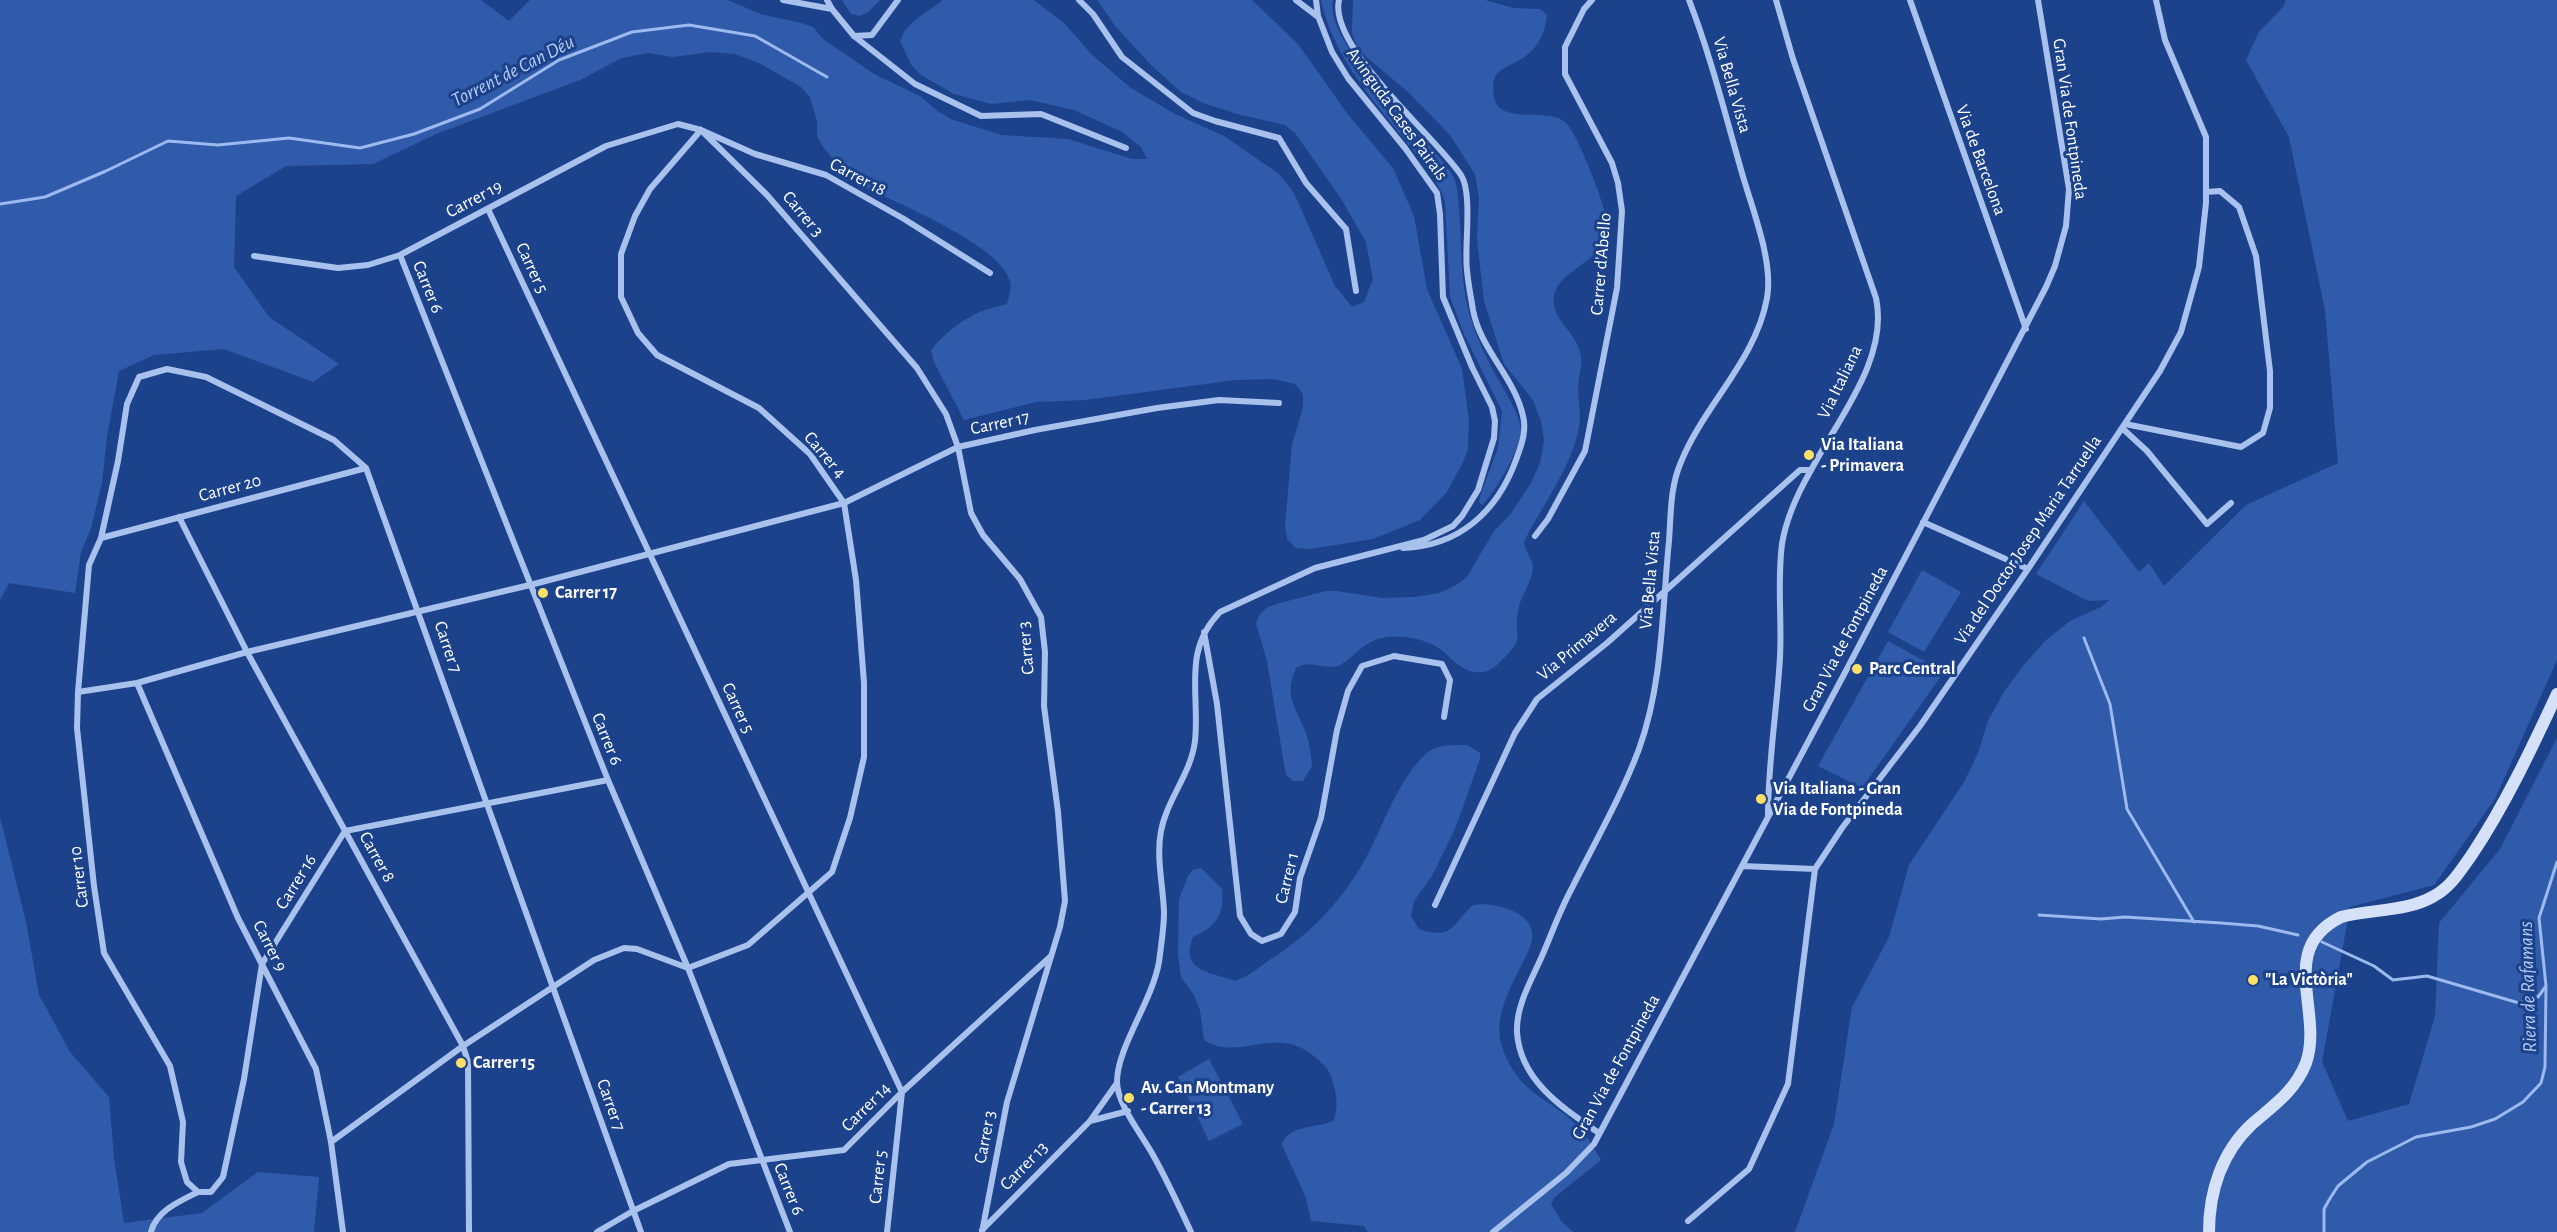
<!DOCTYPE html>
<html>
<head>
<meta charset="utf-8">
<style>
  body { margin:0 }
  canvas { display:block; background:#1d428c }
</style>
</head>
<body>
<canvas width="2557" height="1232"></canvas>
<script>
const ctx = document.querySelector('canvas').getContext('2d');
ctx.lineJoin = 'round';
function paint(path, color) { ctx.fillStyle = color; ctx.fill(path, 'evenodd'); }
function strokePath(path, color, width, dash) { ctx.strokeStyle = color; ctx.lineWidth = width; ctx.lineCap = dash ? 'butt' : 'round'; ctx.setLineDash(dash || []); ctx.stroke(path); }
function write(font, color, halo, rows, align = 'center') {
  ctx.font = font + ' "Alegreya Sans",sans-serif'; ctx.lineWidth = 6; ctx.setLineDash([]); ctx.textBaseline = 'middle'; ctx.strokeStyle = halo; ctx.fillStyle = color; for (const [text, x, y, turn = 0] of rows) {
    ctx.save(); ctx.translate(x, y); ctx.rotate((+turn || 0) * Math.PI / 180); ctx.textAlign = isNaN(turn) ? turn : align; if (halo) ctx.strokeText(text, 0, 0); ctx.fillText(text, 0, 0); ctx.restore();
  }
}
paint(new Path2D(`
  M0,0h481l28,21 21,-21h198l32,14 41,9 12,4 10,12 51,35 46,22 19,16 12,7 50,16 67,4 64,20h15l-6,-12 -19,-15 -48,-22 -44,-10 -39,4 -37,-10 -33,-19 -9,-9 -12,-25 5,-11 10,-10 28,-20h91l31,24 27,31 39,33 44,26 49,22 55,38 15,19 41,93 17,21 12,-5 9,-23 -7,-37 -26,-45 -45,-64 -10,-8 -48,-11 -34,-11 -22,-11 -31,-28 -34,-37 -19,-27h155l46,44 51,72 44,52 21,48 13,73 35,80 7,52 -1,27 -4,12 -17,32 -27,28 -47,19 -63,10 -14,-1 -9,-9 -2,-13 7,-81 11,-38v-13l-8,-10 -12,-3 -11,-2 -36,1 -151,20 -49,2 -72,18 -30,-58 -3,-12c12,-15 31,-31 49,-38 8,-4 18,-5 27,-8 2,-7 5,-15 3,-23 -10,-37 -118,-80 -152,-97l-19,-17 -16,-20 -6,-11v-15l-7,-24 -9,-10 -42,-24 -24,-9 -25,-2 -37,5 -25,-4 -26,5 -42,22 -144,54 -63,30 -87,2 -50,30 -2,71 35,50 70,47 -26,18 -89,-33 -70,6 -35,16 -12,65 -5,47 -11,45 -10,24 -6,41 -66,-10 -9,17z
  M842,0h38l-12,12 -9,4 -8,-2z
  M1321,0h12c-10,39 81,125 105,156 5,6 12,14 16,22 4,9 4,21 5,31 3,33 1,67 9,100 5,19 13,38 22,55 8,18 29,45 31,66 1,16 -27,65 -39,75l-3,-3 1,-6 18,-48 4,-37 -38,-77 -14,-37 -5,-96c-8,-23 -25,-42 -40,-61 -35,-44 -72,-84 -84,-140z
  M1353,0h132l28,8 27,1 7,6c-2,21 -12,38 -31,47 -6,3 -15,7 -19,12 -5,6 -4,15 -3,22 4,32 58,8 74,29 11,14 37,79 39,97 1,10 -4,21 -10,29 -12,15 -40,25 -43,45 -4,22 21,35 26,56 4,12 -2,23 -2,35 0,11 2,22 2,32 -4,43 -38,86 -56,123 1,10 9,17 9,26 -1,14 -13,28 -15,43 -5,29 9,24 -16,49 -6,6 -11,11 -19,12 -19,3 -30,-13 -43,-23 -14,-11 -46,-16 -62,-10 -16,5 -25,19 -38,26 -15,7 -28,-7 -44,3 -12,27 -2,36 8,60 5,12 7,25 8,38l-9,15h-10l-7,-6 -2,-11 -17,-103 -11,-37 4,-10 8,-7 12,-4 46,-12h11l45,7 33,-1 25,-4 18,-9 9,-7 27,-46 16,-16 21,-32 9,-20 4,-22 -3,-20 -8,-21 -29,-36 -20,-63 -7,-62 2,-41 -4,-24 -25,-39 -42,-43 -43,-36 -9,-12 -4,-11z
  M2286,0h271v660l-62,139 -61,86 -84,22 -28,155 26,59 61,-17 26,-88 4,-93 61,-74 57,-111v494h-762l39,-108 18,-117 37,-70 20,-72 55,-83 14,-29 10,-32 16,-29 19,-26 22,-25 25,-20 31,-14 8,-7 -21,1 -52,-27 48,-73 55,71 10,-9 15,23 82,-81 92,-42 -13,-153 -36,-173 -43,-77 13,-28 24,-25z
  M1922,570l39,22 -37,60 -36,-20z
  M1888,641l56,31 -82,116 -44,-22z
  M1467,745l13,8v6l-25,70 -23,47 -18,25 -3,15 8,13c33,11 32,-3 54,-24 14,-2 26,1 40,6 9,4 19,12 19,23 1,9 -4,18 -8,26 -13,27 -33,59 -21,90 18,46 44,46 75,76 9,8 16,23 23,34l-46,37 -4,7 10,17 12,11h-205l-4,-6 -53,-5 -5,-23 -24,-53c5,-21 37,-16 52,-25 5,-15 2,-27 -2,-41 -2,-9 -10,-16 -17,-22 -40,-34 -77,6 -111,-17l-4,-30 -6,-15 -13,-18 -3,-23 1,-55 9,-23 5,-6 8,-2 21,21c2,26 -5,37 -29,48 -14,34 17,35 42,44 16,-5 26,-16 39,-24 39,-25 72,-61 94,-103 16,-31 32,-78 59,-101 10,-9 28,-8 40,-8z
  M0,817l26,105 13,73 31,57 39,45 5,61 10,65 78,-10 56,-41 61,5 -5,55h-314z
  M1209,1059l34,65 -34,17 -31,-64z`), '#305aaa');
strokePath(new Path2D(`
  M0,204l45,-7 61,-26 62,-30 50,4 71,-7 71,10 54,-14 66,-25 79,-49 73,-28 57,-7 66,11 72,41
  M2084,638l26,66 17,105 67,113
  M2039,915l62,4 24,-2 96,6 37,3 40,9
  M2322,942l52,24 19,14 34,-4 92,27 19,-6 8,-11
  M2324,1232v-23l5,-9 9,-14 29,-24 49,-25 55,-10 24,-8 28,-17 18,-19 4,-16 1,-81 -7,-68 18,-56`), '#9cbaef', 3);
strokePath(new Path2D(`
  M783,0l49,9
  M827,0l5,9 22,27 61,48 66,32 60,-2 85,34
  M1079,0l14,14 29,43 71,56 22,8 64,17 27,45 40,46 10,62
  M1296,0l21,16
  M1339,0c-11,47 96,136 122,175 12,19 3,72 6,95 1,13 4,27 6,40 7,39 42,68 50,106 4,15 -2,30 -7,44 -19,52 -57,86 -113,88
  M1910,0l116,329
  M854,36l18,-1 26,-35
  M701,130l66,65 150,173 29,46 12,33 13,66 12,22 37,44 21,38 4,35 -1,54 14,106 7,89 -5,26 -53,175 -25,130
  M488,209l414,883 -15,140
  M400,255l208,525 80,188 102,264
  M254,256l84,12 30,-3 32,-10 206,-109 72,-22 23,6 54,24 71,21 78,44 86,54
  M2125,424l116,23 22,-14 7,-25v-37l-14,-115 -17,-49 -19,-16 -14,1
  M2122,428l25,23 60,73 24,-21
  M179,517l68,135 216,394 5,16 1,170
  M1923,522l105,47
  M1535,536l13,-17 37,-68 32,-163 5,-77 -4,-28 -6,-20 -47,-89v-27l19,-38 8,-9
  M101,538l265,-70
  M1204,632l13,72 23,212 11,18 11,7 19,-7 14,-22 5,-34 21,-60 16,-88 11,-39 14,-25 32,-10 48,8 8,16 -6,37
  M137,683l101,235 78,151 15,73 12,90
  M78,692l59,-9 110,-31 283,-67 314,-82 114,-56 77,-17 122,-22 62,-8 60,3
  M1768,815c0,-53 9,-105 12,-158 2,-38 -3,-76 2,-113 4,-25 16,-51 28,-72 27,-52 79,-113 66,-174l-83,-239 -17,-59
  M1742,866l73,3
  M1435,905l80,-172 22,-34 70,-56 193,-173h10
  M1090,1121l38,-10
  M1599,1133c-36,-25 -79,-52 -82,-101 -1,-27 15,-53 25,-76 10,-23 18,-46 30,-68 23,-46 49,-91 67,-139 24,-66 23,-139 30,-208 2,-27 1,-54 12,-79 23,-57 75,-102 86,-164 7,-39 -17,-94 -27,-132 -16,-56 -30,-112 -51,-166
  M331,1142l132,-96 131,-86 30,-12 13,1 51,19 60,-23 84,-73 18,-54 14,-61v-74l-8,-103 -12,-77 -34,-49 -51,-46 -102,-53 -19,-22 -17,-36v-43l14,-38 15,-27 51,-59
  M198,1192l-11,-10 -6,-20 2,-40 -13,-56 -66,-113 -10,-67 -17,-158 1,-36 11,-127 12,-27 17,-77 9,-57 12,-27 28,-8 39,8 128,63 32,28 275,764
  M198,1192h13l12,-15 5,-23 16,-75 18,-115 83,-133 263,-51
  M1688,1221l61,-52 39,-85 27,-215 27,-41 78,-102 108,-157 132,-198 21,-39 18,-65 7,-64v-66l-41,-97 -9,-40
  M982,1230l108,-109 27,-38
  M151,1232c5,-21 29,-31 47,-40
  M597,1232l36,-21 96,-47 115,-14 58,-58 149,-136
  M1191,1232c-12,-26 -24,-52 -38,-77 -11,-20 -36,-51 -36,-73 0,-35 35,-80 42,-120 2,-16 5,-34 5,-50 -1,-27 -8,-55 -3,-81 6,-32 30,-57 34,-90 5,-48 -13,-90 25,-129l95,-44 109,-28 29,-14 9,-10 16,-26 16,-52 1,-17 -3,-14 -20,-40 -29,-70 -3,-83 -3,-21 -32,-45 -57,-70 -16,-26 -14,-36 -2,-16
  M1493,1232l73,-59 28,-29 255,-479 197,-378 9,-21 11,-40 3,-37 -31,-189`), '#a9c1ed', 6);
strokePath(new Path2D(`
  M2209,1232c0,-41 13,-80 43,-108 22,-19 43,-33 54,-61 18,-51 -30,-114 35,-146 30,-8 66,-5 93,-21 17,-9 26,-25 37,-40 34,-51 60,-106 86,-162`), '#d5e1f9', 12);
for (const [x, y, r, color] of [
  [1809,455,6,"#fde067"],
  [543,593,6,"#fde067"],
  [1857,669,6,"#fde067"],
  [1761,799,6,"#fde067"],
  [2253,980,6,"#fde067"],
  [461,1063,6,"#fde067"],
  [1129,1098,6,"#fde067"]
]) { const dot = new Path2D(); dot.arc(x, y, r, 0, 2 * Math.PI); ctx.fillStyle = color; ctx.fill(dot); strokePath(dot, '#1d428c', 2); }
write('18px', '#fff', '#1d428c', [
  ["Via Bella Vista",1732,85,74],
  ["Avinguda Cases Pairals",1397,114,54],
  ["Gran Via de Fontpineda",2070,119,82],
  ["Via de Barcelona",1981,160,70],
  ["Carrer 18",858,177,28],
  ["Carrer 19",474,199,-28],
  ["Carrer 3",803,214,50],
  ["Carrer d'Abello",1601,264,-85],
  ["Carrer 5",532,268,65],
  ["Carrer 6",428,287,68],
  ["Via Italiana",1840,382,-64],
  ["Carrer 17",1000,423,-12],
  ["Carrer 4",825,455,50],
  ["Carrer 20",230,488,-15],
  ["Via del Doctor Josep Maria Tarruella",2028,540,-56],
  ["Via Bella Vista",1650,580,-85],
  ["Gran Via de Fontpineda",1845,639,-62],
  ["Via Primavera",1577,646,-40],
  ["Carrer 7",448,647,71],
  ["Carrer 3",1026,648,-95],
  ["Carrer 5",738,708,65],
  ["Carrer 6",607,739,68],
  ["Carrer 8",377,857,61],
  ["Carrer 10",79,877,-97],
  ["Carrer 1",1287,878,-76],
  ["Carrer 16",296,882,-58],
  ["Carrer 9",270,946,63],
  ["Gran Via de Fontpineda",1616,1067,-61],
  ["Carrer 7",611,1105,70],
  ["Carrer 14",866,1107,-45],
  ["Carrer 3",985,1137,-79],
  ["Carrer 13",1024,1166,-46],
  ["Carrer 5",878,1177,-84],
  ["Carrer 6",789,1189,68]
]);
write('bold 18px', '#fff', '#1d428c', [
  ["Via Italiana",1821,445],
  ["- Primavera",1821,466],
  ["Carrer 17",555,593],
  ["Parc Central",1869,669],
  ["Via Italiana - Gran",1773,789],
  ["Via de Fontpineda",1773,810],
  ["\"La Victòria\"",2265,980],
  ["Carrer 15",473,1063],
  ["Av. Can Montmany",1141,1088],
  ["- Carrer 13",1141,1109]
], 'left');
write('italic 20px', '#b5cbf4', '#1d428c', [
  ["Torrent de Can Déu",513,71,-27],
  ["Riera de Rafamans",2528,987,-92]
]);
</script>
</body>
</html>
